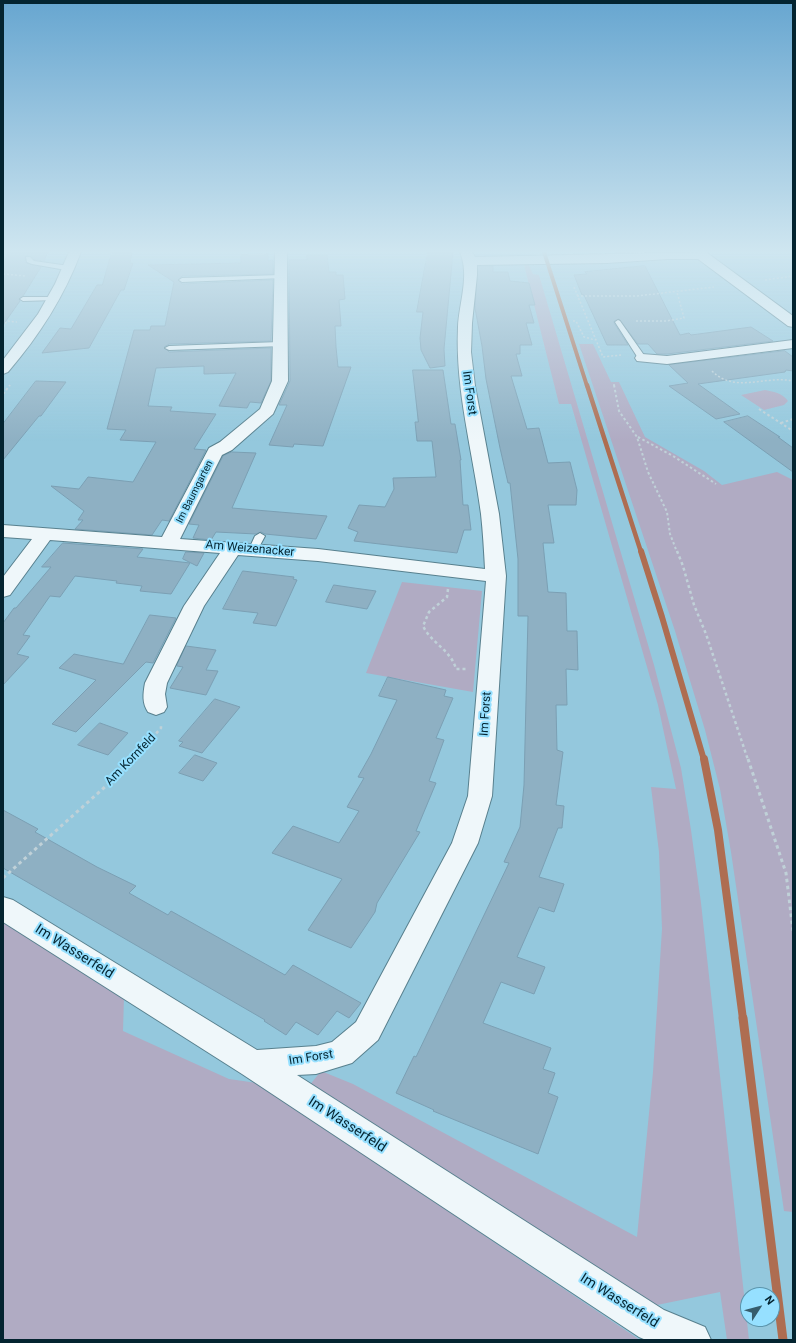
<!DOCTYPE html>
<html>
<head>
<meta charset="utf-8">
<style>
  body { margin:0 }
  #map { position:relative; width:796px; height:1343px; overflow:hidden; background:#94c8dd; font-family:Roboto,sans-serif }
  canvas { display:block }
  .frame { position:absolute; inset:0; border:4px solid #042430; pointer-events:none }
  .north { position:absolute; left:740px; top:1287px; width:40px; height:40px; box-sizing:border-box; background:#96e0ff; border:1px solid #5c95ac; border-radius:50%; rotate:54deg; font-size:11px; font-weight:700; line-height:16px; text-align:center; color:#042430 }
  .north::after { content:''; display:block; margin:auto; width:14px; height:18px; background:#365d6d; clip-path:polygon(50% 0,100% 100%,50% 72%,0 100%) }
</style>
</head>
<body>
<div id="map">
<canvas width="796" height="1343"></canvas>
<div class="frame"></div>
<div class="north">N</div>
</div>
<script>
const ctx = document.querySelector('canvas').getContext('2d');
ctx.lineJoin = 'round';
function paint(path, color) { ctx.fillStyle = color; ctx.fill(path, 'evenodd'); }
function strokePath(path, color, width, dash) { ctx.strokeStyle = color; ctx.lineWidth = width; ctx.lineCap = dash ? 'butt' : 'round'; ctx.setLineDash(dash || []); ctx.stroke(path); }
function write(font, color, halo, rows, align = 'center') {
  ctx.font = font + ' Roboto,sans-serif'; ctx.lineWidth = 4; ctx.setLineDash([]); ctx.textBaseline = 'middle'; ctx.strokeStyle = halo; ctx.fillStyle = color; for (const [text, x, y, turn = 0] of rows) {
    ctx.save(); ctx.translate(x, y); ctx.rotate((+turn || 0) * Math.PI / 180); ctx.textAlign = isNaN(turn) ? turn : align; if (halo) ctx.strokeText(text, 0, 0); ctx.fillText(text, 0, 0); ctx.restore();
  }
}
paint(new Path2D(`
  M524,265h5l4,9 6,1 115,390 27,103 10,62 10,73 48,437h-22l-7,-48 -63,13 -274,-170 -74,-49 12,-15 32,13 284,153 16,-165 9,-143 -3,-77 -8,-65 25,2 -18,-84 -87,-301h-12z
  M579,344h14l18,38h8l26,55 59,34 18,14 55,-13 16,8v732l-9,-1 -53,-359 -11,-63 -15,-59 -30,-99z
  M765,390c10,2 17,3 23,11l-4,4 -20,5 -23,-15z
  M402,582l80,9 -9,101 -107,-19z
  M3,920l121,77 -1,34 106,48 28,4 383,257h-637z`), '#b0abc3');
const building = new Path2D(`
  M9,252h39l-4,9 -9,-1 -5,-4h-5l1,7 15,4 -18,29 -4,3 1,2 -17,24v-59z
  M112,252h20l-2,11h3l-9,27h-3l-32,58 -47,5 18,-25 11,1 26,-44h5z
  M428,252h25l-9,97 1,17 -15,2 -9,-18 -1,-12 3,-26h-6z
  M268,254v7l5,-1v14l-91,2 -4,4 4,4 91,-4 -2,61 -102,3 -5,3 5,5 102,-4v33l-10,22 -11,-1 -3,6 -28,-2 17,-33 -32,1v-8l-48,2 -8,38 24,1 -2,4 46,3 -22,35 12,1 -37,71 -7,-1 -10,15 -77,-6 8,-9h-5l6,-9 -33,-25 28,3 9,-12 45,5 23,-40 -36,-2 6,-10 -19,-1 27,-99h16l1,-4h14l9,-44 -26,-17 93,-2v-8z
  M307,255h20l2,17h7v3h7l2,24 -6,1 2,26h-6l1,21 2,20h13l-28,79 -29,-2 -1,3 -24,-2 18,-40h-8l11,-24 -1,-121h18z
  M478,266h15v6h15l2,9 19,2 6,22h-6l5,18h-8l6,22h-12v9h-4l6,22h-11l16,53 12,-1 9,35 22,-1 7,28 -1,15h-28l6,38h-11l5,49 18,1 1,38h10l1,39 -12,-1 1,36h-11l1,45 6,2 -7,53 8,1 -2,22h-4l-19,49 25,7 -10,28 -15,-5 -22,50 28,10 -11,27 -33,-12 -18,41 68,25 -8,21 12,4 -7,20 10,4 -20,57 -105,-43 1,-1 -38,-17 18,-37 2,1 93,-194 -5,-1 16,-35 4,-42 4,-169h-10v-57l-8,-76h-2l-8,-35 -14,-69 -4,-33 -7,-38z
  M645,266l35,69 9,-2 2,2 60,-8 22,14 -106,13h-10l-9,-10h-10l-19,-25 -5,2v2l14,22h-21l-23,-50h-2l-8,-20 13,-1 -2,-2z
  M785,351l8,6v14l-7,-1 -1,2 -87,12 42,30 -24,5 -47,-33 19,-3 -19,-18z
  M413,370h30l8,54h4l6,36h-1l3,45h5l3,25h-7l-7,23 -103,-12 4,-9 -10,-4 11,-23 26,2 9,-18 -1,-11 43,-1 -4,-36h-15l-2,-19h3z
  M36,381l30,1 -25,34h-2l-36,44v-36z
  M748,416l32,21h-2l15,11v24l-69,-50z
  M232,452l24,1 -24,55 95,8 -11,23 -51,-5 -4,-2 -5,2 -40,-2 -5,8 -18,-2 6,-13 -10,-1 34,-68z
  M63,543l80,6 -6,8 53,6 -19,31 -31,-3 2,-5 -26,-3 1,-2 -42,-5 -15,21 -10,-1 -27,39 7,1 -13,18 12,3 -26,28v-62l11,-15h2l35,-41h-9z
  M186,552l18,1 -7,13 -14,-7z
  M243,571l51,6 -1,2 4,1 -21,46 -23,-3 5,-10 -35,-4z
  M334,585l20,3 22,3 -9,18 -41,-7z
  M150,615l26,3 -23,45 -7,-1 -70,70 -24,-8 44,-44 -37,-12 15,-14 49,10z
  M186,646l30,4 -10,20 12,1 -12,24 -36,-7 13,-21 -6,-1z
  M388,677l58,13 -2,6 9,2 -17,40 8,2 -15,41 7,2 -20,48 4,1 -43,71 -2,9 -24,36 -43,-18 34,-51 -70,-26 21,-27 46,17 20,-32 -12,-4 17,-29 -6,-1 13,-23 26,-54 -18,-4z
  M215,699l25,8 -38,46 -23,-7 4,-4 -4,-1z
  M100,723l28,10 -20,22 -30,-10z
  M195,755l22,8 -14,18 -24,-8z
  M3,810l35,19 -3,3 62,35 39,19 -7,7 39,22 3,-4 114,64 8,-10 68,38 -12,15 -12,-7 -19,24 -22,-13 -10,13 -22,-14 1,-1 -262,-152z`);
paint(building, '#8eb0c3');
strokePath(building, '#7b9fb3', 1);
const service = new Path2D(`
  M26,257h4l4,4 35,5 3,2 -6,2 -34,-6 -5,-2z
  M281,275l2,1v2l-101,4 -3,-2 3,-2z
  M53,297l3,2 -1,1 -32,1 -3,-2 3,-2z
  M618,320l2,1 26,37 -1,2h-6l-1,-2 -23,-36z
  M280,342h3v4l-114,4 -4,-2 4,-2z
  M260,533l5,3 -8,15h-6l-2,-2 6,-13z`);
const minor = new Path2D(`
  M275,252h12l1,129 -15,33 -41,36 -10,5 -42,84 138,10 167,20c-1,-18 -2,-37 -4,-55 -8,-62 -26,-123 -23,-187 1,-24 12,-51 2,-75h12l3,5 231,-5 87,64v11l-5,-1 -90,-67h-30l-61,4 -130,2v10l-5,48 -1,29 4,34 24,128 7,62 -14,220 -14,47 -100,197 -26,23 -36,11 -19,1 367,235 41,17 6,13h-65l-7,-3 -397,-263 -239,-152v-25l10,3 244,150 59,-4 16,-4 24,-20 96,-179 16,-47 18,-215 -168,-20 -80,-6 -34,51 -37,77 -2,11 2,13 -3,5 -8,3 -8,-3c-6,-9 -5,-18 -3,-29l39,-77 36,-53 -170,-13 -40,55 -7,2v-20l29,-38 -29,-2v-12l159,12 47,-89 11,-6 40,-33 12,-28z
  M793,340v8l-126,16 -30,-3 -2,-3 2,-3 5,-1 25,2z`);
const secondary = new Path2D(`
  M69,252h12c-17,45 -42,84 -73,120l-5,2v-14l35,-46 17,-30z`);
strokePath(service, '#58808e', 2);
strokePath(minor, '#58808e', 2);
strokePath(secondary, '#58808e', 2);
strokePath(new Path2D(`
  M3,274l23,2
  M765,280l28,-4
  M574,287l29,70 18,-2
  M577,296h60l77,-9
  M573,321h3l8,16 11,3
  M636,321h30l18,-3 -7,-26
  M3,327l4,-6 10,1
  M712,371c23,23 53,4 81,10
  M614,384v2`), '#c0d1d8', 1.5, [2, 2]);
strokePath(new Path2D(`
  M614,385l5,26 18,26 11,35 19,40 3,22 7,18
  M3,394l7,-9
  M759,409l34,22
  M781,423l12,-4
  M638,437l35,19 43,28`), '#c0d1d8', 2, [2.5, 2.5]);
strokePath(new Path2D(`
  M677,551l6,15 11,39 12,29 42,126
  M448,589l-1,8 -18,15 -6,14c8,17 28,24 33,43h12
  M132,760l29,-32v-3`), '#c0d1d8', 2.5, [3, 3]);
strokePath(new Path2D(`
  M748,759l38,114 7,58
  M3,878l113,-101 17,-18`), '#c0d1d8', 3, [3.5, 3.5]);
paint(service, '#eff7fa');
paint(minor, '#eff7fa');
paint(secondary, '#eff7fa');
strokePath(new Path2D(`
  M544,252l43,134`), '#ae6d51', 4);
strokePath(new Path2D(`
  M587,385l54,167`), '#ae6d51', 4.5);
strokePath(new Path2D(`
  M641,551l21,66 42,143`), '#ae6d51', 6);
strokePath(new Path2D(`
  M704,759l14,71 25,189`), '#ae6d51', 8);
strokePath(new Path2D(`
  M743,1018l40,322`), '#ae6d51', 9);
const sky = ctx.createLinearGradient(0, 0, 0, 441);
sky.addColorStop(0, '#67a6d0');
sky.addColorStop(0.57, '#cfe6f0');
sky.addColorStop(1, '#cfe6f000');
ctx.fillStyle = sky;
ctx.fillRect(0, 0, 796, 441);
write('10px', '#042430', '#96e0ff', [
  ["Im Baumgarten",195,492,-63]
]);
write('12px', '#042430', '#96e0ff', [
  ["Im Forst",469,393,82],
  ["Am Weizenacker",250,549,5],
  ["Im Forst",486,714,-86],
  ["Am Kornfeld",131,760,-46],
  ["Im Forst",311,1058,-9]
]);
write('14px', '#042430', '#96e0ff', [
  ["Im Wasserfeld",74,952,32],
  ["Im Wasserfeld",347,1125,33],
  ["Im Wasserfeld",619,1301,32]
]);
</script>
</body>
</html>
